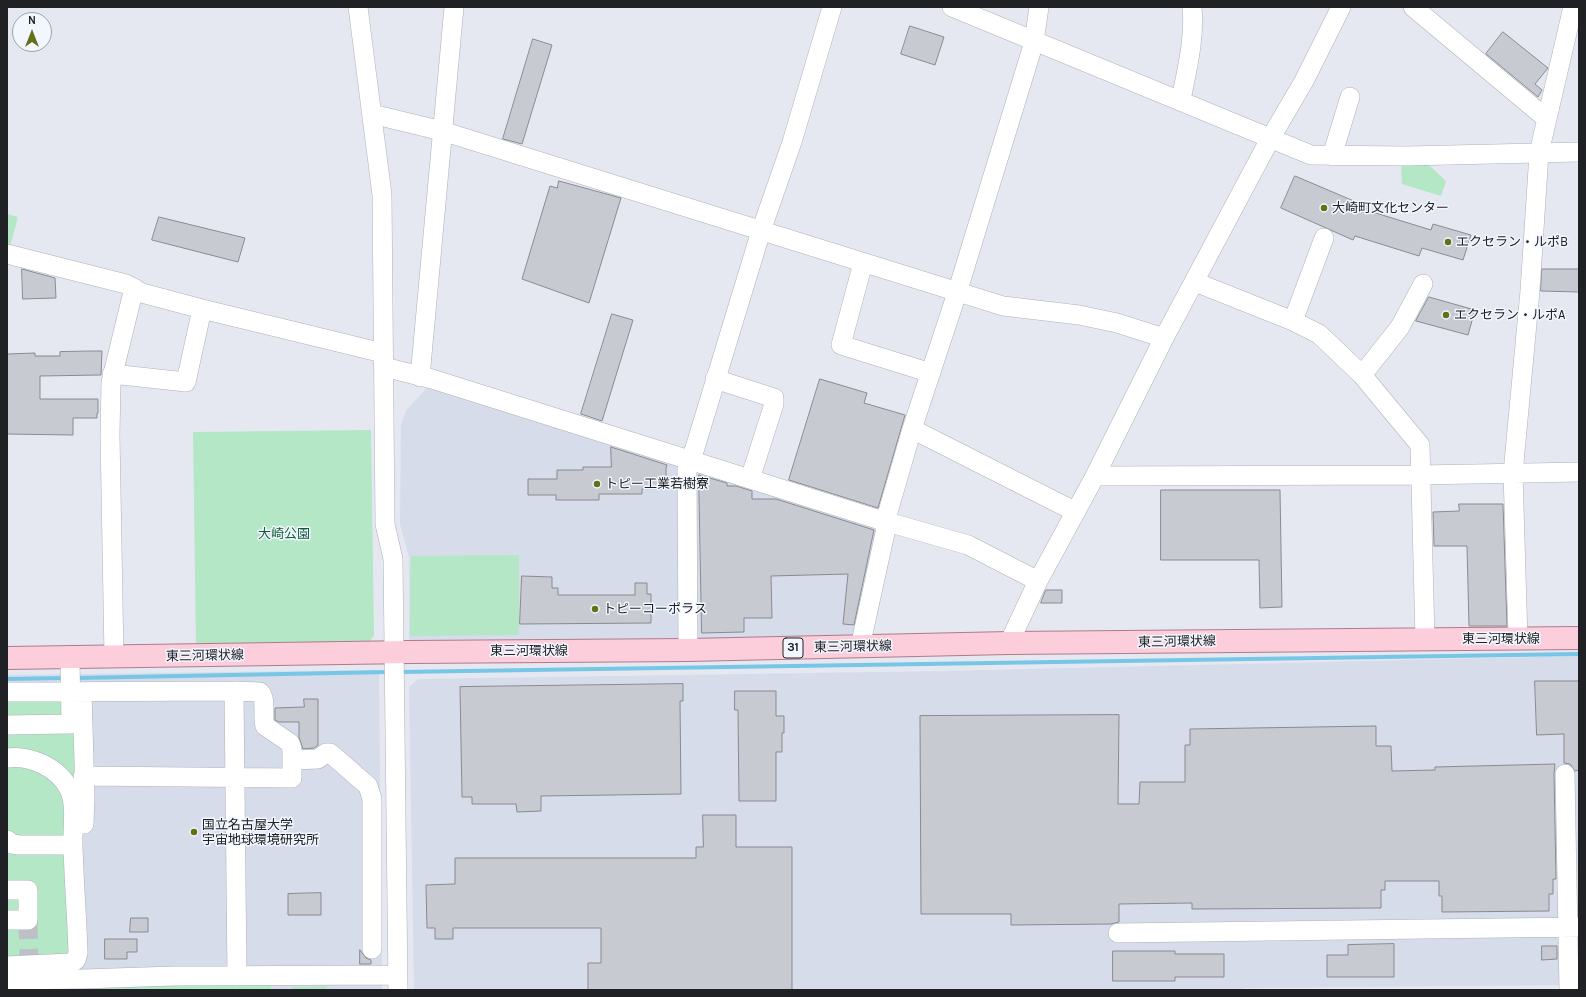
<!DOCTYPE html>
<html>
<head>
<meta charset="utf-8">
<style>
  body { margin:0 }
  #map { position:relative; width:1586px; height:997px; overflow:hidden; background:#e5e8f0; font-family:Karla,sans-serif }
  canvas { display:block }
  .frame { position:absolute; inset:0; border:8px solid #202124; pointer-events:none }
  .north { position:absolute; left:12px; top:12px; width:40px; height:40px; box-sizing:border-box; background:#f2f6fe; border:1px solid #9ea1a7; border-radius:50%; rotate:0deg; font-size:11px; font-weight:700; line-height:16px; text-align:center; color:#202124 }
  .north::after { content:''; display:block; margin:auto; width:14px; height:18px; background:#636f19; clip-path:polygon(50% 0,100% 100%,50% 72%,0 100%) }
</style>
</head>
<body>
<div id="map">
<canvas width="1586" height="997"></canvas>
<div class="frame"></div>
<div class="north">N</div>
</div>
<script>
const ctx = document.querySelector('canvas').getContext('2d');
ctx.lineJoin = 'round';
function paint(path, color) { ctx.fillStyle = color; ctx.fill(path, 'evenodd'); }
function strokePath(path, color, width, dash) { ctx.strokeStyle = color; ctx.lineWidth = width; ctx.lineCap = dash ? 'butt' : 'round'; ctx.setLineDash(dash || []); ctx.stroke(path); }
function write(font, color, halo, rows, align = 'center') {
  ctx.font = font + ' Karla,"Noto Sans JP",sans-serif'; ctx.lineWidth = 3; ctx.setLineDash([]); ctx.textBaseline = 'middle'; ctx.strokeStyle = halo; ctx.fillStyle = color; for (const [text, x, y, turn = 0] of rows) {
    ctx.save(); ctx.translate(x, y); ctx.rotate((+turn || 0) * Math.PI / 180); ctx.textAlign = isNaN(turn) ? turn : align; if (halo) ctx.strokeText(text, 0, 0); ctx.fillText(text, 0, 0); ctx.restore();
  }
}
paint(new Path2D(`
  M430,384l248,82 2,169 -3,6 -268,3v-87l-9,-33 1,-99 5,-14z
  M695,467l183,57 -24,115 -158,2z
  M1579,656v329l-335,3 -1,2h-829l-5,-303 9,-8 526,-8z
  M376,670l3,4 3,316h-375v-315z`), '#d6dcea');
paint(new Path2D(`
  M1401,164h27l18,17 -5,15 -39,-12z
  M7,214l11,3 -8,29 -3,-1z
  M371,430l3,206 -7,8 -171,1 -3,-213z
  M519,555v80l-109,1 1,-80z
  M7,694l70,1 6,216v63h-76z
  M271,984v6h-175v-3z
  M327,986v4h-35v-3z`), '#b3e7c5');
strokePath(new Path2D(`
  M400,672l1179,-18
  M76,678l313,-6
  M7,679l58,-1`), '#77c6e5', 4);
const building = new Path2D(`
  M910,26l34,11 -9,28 -34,-11z
  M1503,32l45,36 -13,16 7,6 -4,7 -52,-43z
  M533,39l19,6 -30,99 -19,-5z
  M1295,176l73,31 -2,3 65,20 2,-6 38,11 -8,25 -41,-12 -3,8 -64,-20 -2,4 -72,-32z
  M559,181l62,17 -32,105 -67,-24 28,-93 7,2z
  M159,217l86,21 -7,24 -86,-22z
  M22,269l33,9 1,20 -33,1z
  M1542,269h37v23l-38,-1z
  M1429,297l46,13 -7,25 -52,-14z
  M612,314l21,6 -31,101 -21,-7z
  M90,351h12l-1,24 -61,1v23h58v14h-1v5h-24v17l-66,-1v-80l28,-1v3h25v-4z
  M820,379l47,14 -3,10 41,12 -27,93 -89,-28z
  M611,447l56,18 -1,3v21h-24v5h-43v6h-43v-5h-28v-16h29v-9h26v-3h28z
  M699,475l28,8v3h9l16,5v8h24l98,31 -20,95 -11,-1 5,-50 -77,2 1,42h-28v14l-42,1z
  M1161,490h119l2,117 -22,1 -1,-48h-98z
  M1459,504h44l4,122h-38l-2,-80h-33l-1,-34 26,-1z
  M522,576l30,1v11h6v7h77v-12h12v11h4v29l-131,1z
  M1046,590h16v13h-21z
  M1535,681h44v89l-4,1 -5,-7 -6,-1v-29l-27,1z
  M683,684v17h-3l1,93 -140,2v15l-24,1 -1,-8h-44v-7h-10l-2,-110z
  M735,691h41v25h8v17h-2v19h-6v49h-37l-1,-91h-3z
  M304,699h14v46l-4,3 -11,1 -4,-12v-15h-20l-4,-2v-12l29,-1z
  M1119,715l-1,89h21l1,-22h45v-37h5v-16l186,-3v20h15l1,25 43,-1v-3l120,-3 -1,10 2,105h-3v15h-4v17l-107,1v-16h-3v-15h-54v9h-4v18l-189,1v-6l-73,1v18l-8,2 -100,1v-11h-90l-1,-198z
  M703,815h33v32h56v143h-204v-27h13v-35h-148v11h-18v-11h-8l-1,-43 29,-1v-26h241v-11h7z
  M321,893v22h-33v-21z
  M131,918h17v14h-18z
  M105,939h32v13h-10v7h-22z
  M1394,944v33h-67v-22h21v-10z
  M1542,946h15v13l-15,1z
  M360,950l6,8 5,2v4h-11z
  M1113,951h62v3h49v23h-49v4h-62z`);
paint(building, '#c7cad1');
strokePath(building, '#888b92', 1);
strokePath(new Path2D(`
  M28,920l1,46`), '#bec0c7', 19, [19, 10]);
const minor = new Path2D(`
  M358,7l24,188 3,329 8,35 5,431
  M952,7l359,148 96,1 172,-4
  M1413,7l134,112
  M1181,100c6,-31 14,-62 11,-93
  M372,114l70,17 561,175 76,9 38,8 47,15
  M1332,156l18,-59
  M7,254l119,30 16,9 60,16 181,44
  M863,263l-22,82 90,28
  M1195,282l98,39 26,13 43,41 58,70 5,194
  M1293,321l31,-83
  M384,367l48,12 445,140 91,26 70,36
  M112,374l74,8 16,-73
  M1362,375l38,-48 23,-43
  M420,377l34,-370
  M715,379l59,19v6l-24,75
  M912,429l164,83
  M1095,476l326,-1 158,-3
  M1518,639l-5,-166 17,-182 9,-138 34,-146
  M1009,643l29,-62 57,-105 69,-138 106,-199 34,-58 37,-74
  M860,647l25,-114 3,-21 24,-83 45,-136 77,-251 5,-35
  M688,650l-1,-180 7,-19 67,-220 31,-89 40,-135
  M114,657l-4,-222 1,-53 23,-94
  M234,691l3,285
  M7,692l227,-1 26,1c7,8 2,24 5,34l25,17 2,6v29l-209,-2
  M82,692l3,105 -1,27
  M7,725l64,-1 -1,-66
  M7,758c23,-3 51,9 62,31 8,17 3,39 4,57 1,36 4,72 5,107l-2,7 -6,3 -63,3
  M292,760l26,-1 8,-6h4l38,33 4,13v150
  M1565,774l4,216
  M7,840l5,4 7,1h54
  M7,890h21v30h-21
  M1118,933l461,-6
  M7,980l76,-1 91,-3 224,-1`);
const major = new Path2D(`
  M7,658l404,-6 277,-2 321,-7 570,-5`);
strokePath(minor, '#aeb1b9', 20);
strokePath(major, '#ae7b8a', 24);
strokePath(minor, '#fff', 19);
strokePath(major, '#fccdda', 22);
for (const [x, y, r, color] of [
  [1324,208,4,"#636f19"],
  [1448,242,4,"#636f19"],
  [1446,315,4,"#636f19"],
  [597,484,4,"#636f19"],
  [595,609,4,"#636f19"],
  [194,832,4,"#636f19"]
]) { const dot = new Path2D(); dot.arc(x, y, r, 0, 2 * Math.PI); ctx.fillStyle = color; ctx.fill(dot); strokePath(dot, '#f2f6fe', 1.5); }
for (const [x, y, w] of [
  [793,648,20]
]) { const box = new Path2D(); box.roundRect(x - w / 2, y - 10, w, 20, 3); ctx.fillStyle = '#f2f6fe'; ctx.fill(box); strokePath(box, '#202124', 1); }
write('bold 12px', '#202124', null, [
  ["31",793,648]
]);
write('13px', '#202124', '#f2f6fe', [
  ["大崎町文化センター",1332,208],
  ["エクセラン・ルポB",1456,242],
  ["エクセラン・ルポA",1454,315],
  ["トピー工業若樹寮",605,484],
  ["トピーコーポラス",603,609],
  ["国立名古屋大学",202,825],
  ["宇宙地球環境研究所",202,840]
], 'left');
write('13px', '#0f5c36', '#f2f6fe', [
  ["大崎公園",284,534]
]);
write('13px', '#202124', '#f2f6fe', [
  ["東三河環状線",1501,639],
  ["東三河環状線",1177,642,-1],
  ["東三河環状線",853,647,-1],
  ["東三河環状線",529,651],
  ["東三河環状線",205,656,-1]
]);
</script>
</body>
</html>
